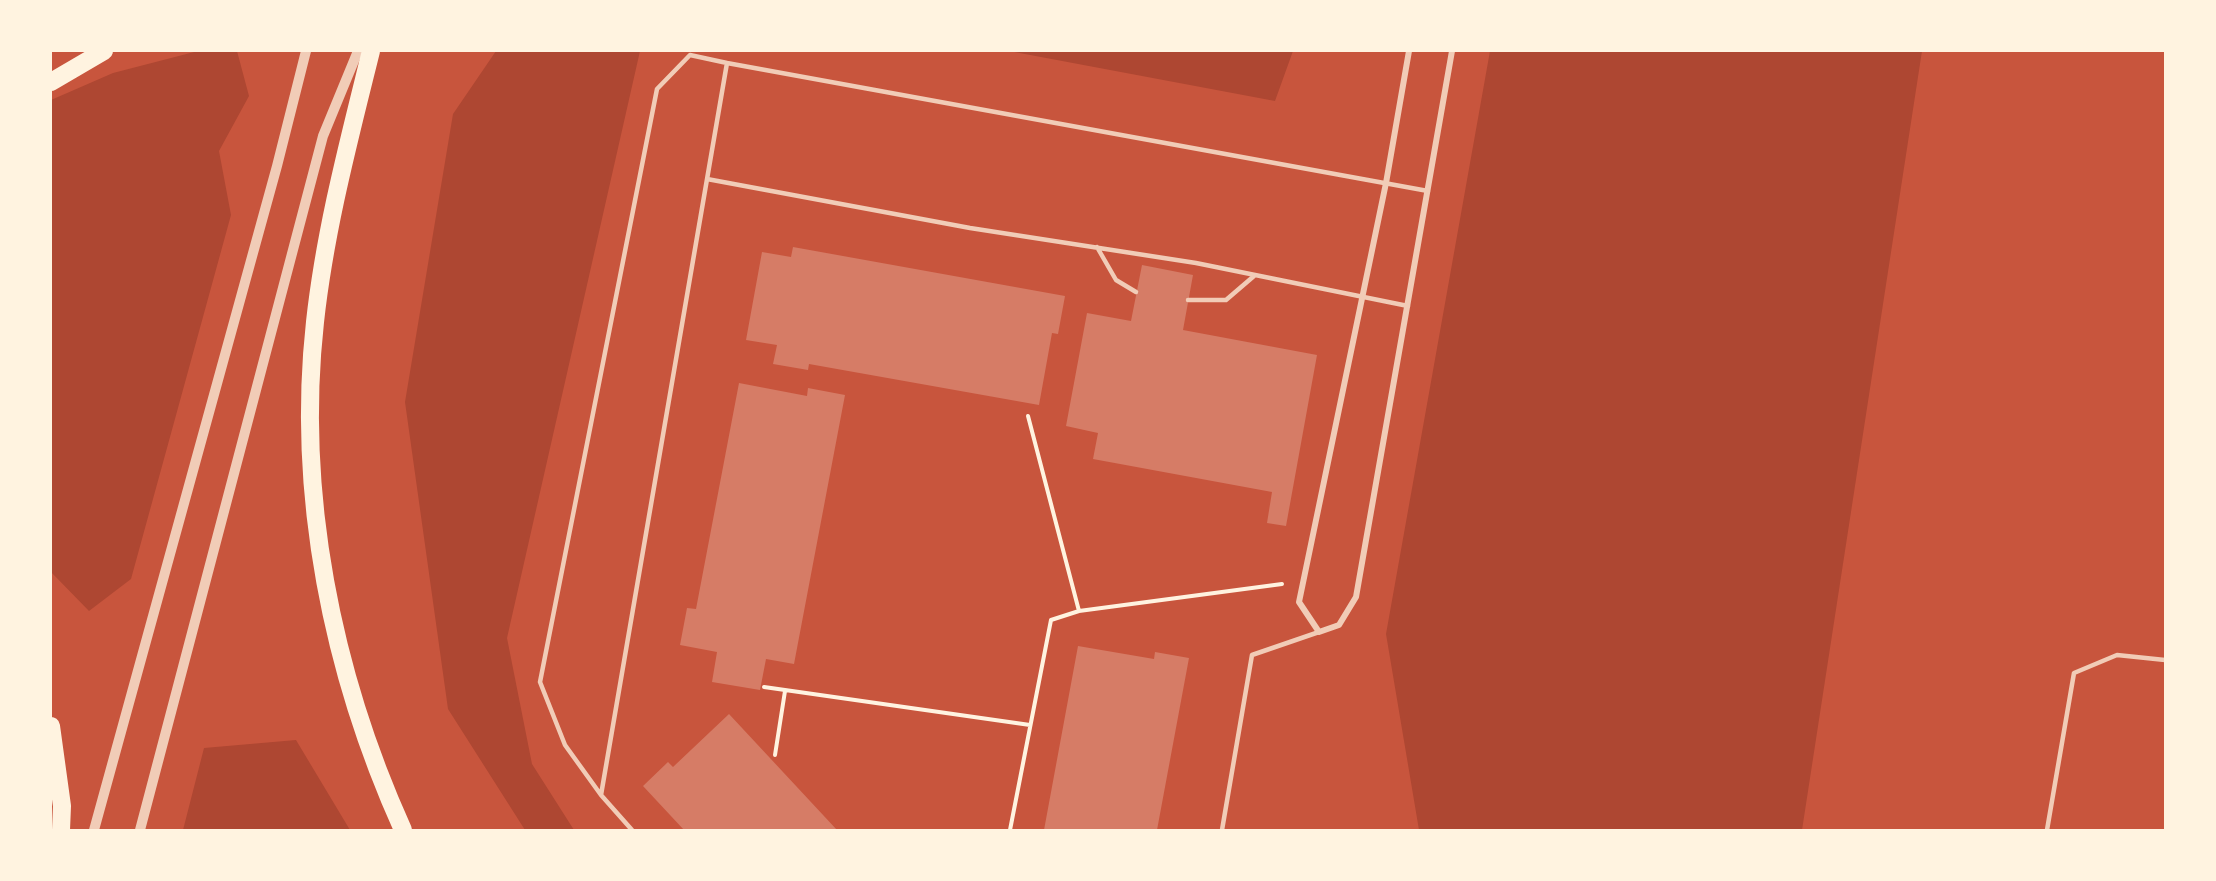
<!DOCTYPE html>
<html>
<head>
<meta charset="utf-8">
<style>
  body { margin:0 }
  #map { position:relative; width:2216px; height:881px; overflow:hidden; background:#c8553d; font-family:Bitter,serif }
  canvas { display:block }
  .frame { position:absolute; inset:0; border:52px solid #fff3e0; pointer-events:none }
</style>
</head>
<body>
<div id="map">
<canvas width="2216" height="881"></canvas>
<div class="frame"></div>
</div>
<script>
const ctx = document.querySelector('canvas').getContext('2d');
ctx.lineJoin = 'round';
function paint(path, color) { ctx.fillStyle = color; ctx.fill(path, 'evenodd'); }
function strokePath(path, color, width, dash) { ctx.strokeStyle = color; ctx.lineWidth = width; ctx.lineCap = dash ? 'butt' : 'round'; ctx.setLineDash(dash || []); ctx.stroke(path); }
paint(new Path2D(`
  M198,51h39l12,45 -30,55 12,64 -100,364 -42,32 -38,-39v-472l62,-27z
  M496,51h144l-133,587 25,126 42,66h-49l-77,-121 -43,-307 48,-288z
  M1009,51h284l-18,50z
  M1490,51h432l-120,779h-383l-33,-196z
  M296,740l54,90h-167l21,-82z`), '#ae4732');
paint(new Path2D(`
  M793,247l272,49 -7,38 -6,-1 -13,72 -230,-41 -1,6 -35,-6 4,-19 -31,-5 16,-88 29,5z
  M1142,265l51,10 -10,55 134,25 -31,171 -19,-3 5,-31 -179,-33 5,-26 -32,-7 21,-113 44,8z
  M739,383l68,13 1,-8 37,7 -51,269 -28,-5 -6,31 -48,-8 5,-30 -37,-7 7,-37 9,1z
  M1078,646l76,13 1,-7 34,6 -32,172h-113z
  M729,714l108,116h-153l-41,-44 25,-24 5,5z`), '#d67c66');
strokePath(new Path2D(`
  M1028,416l51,195
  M764,687l266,38
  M775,755l10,-64
  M1010,830l41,-210 28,-9 203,-27`), '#fff3e0', 4);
strokePath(new Path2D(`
  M707,179l263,49 226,35 212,43
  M1097,247l19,33 20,12
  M1188,300h38l28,-24
  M601,795l126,-732 701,128
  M632,830l-31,-35 -36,-50 -25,-63 117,-593 33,-34 37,8
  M1222,830l30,-175 67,-23
  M2047,830l27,-157 43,-18 48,5`), '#f1ccb7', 4.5);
strokePath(new Path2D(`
  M1409,51l-23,132 -87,419 20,30 20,-7 17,-28 96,-546`), '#f1ccb7', 6);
strokePath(new Path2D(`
  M94,830l183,-664 29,-115
  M140,830l183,-694 35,-85`), '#f1ccb7', 10);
strokePath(new Path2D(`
  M371,51c-22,89 -46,179 -56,271 -19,172 17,351 88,508
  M51,82l53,-31
  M51,726l11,80 -1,24`), '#fff3e0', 18);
</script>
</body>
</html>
